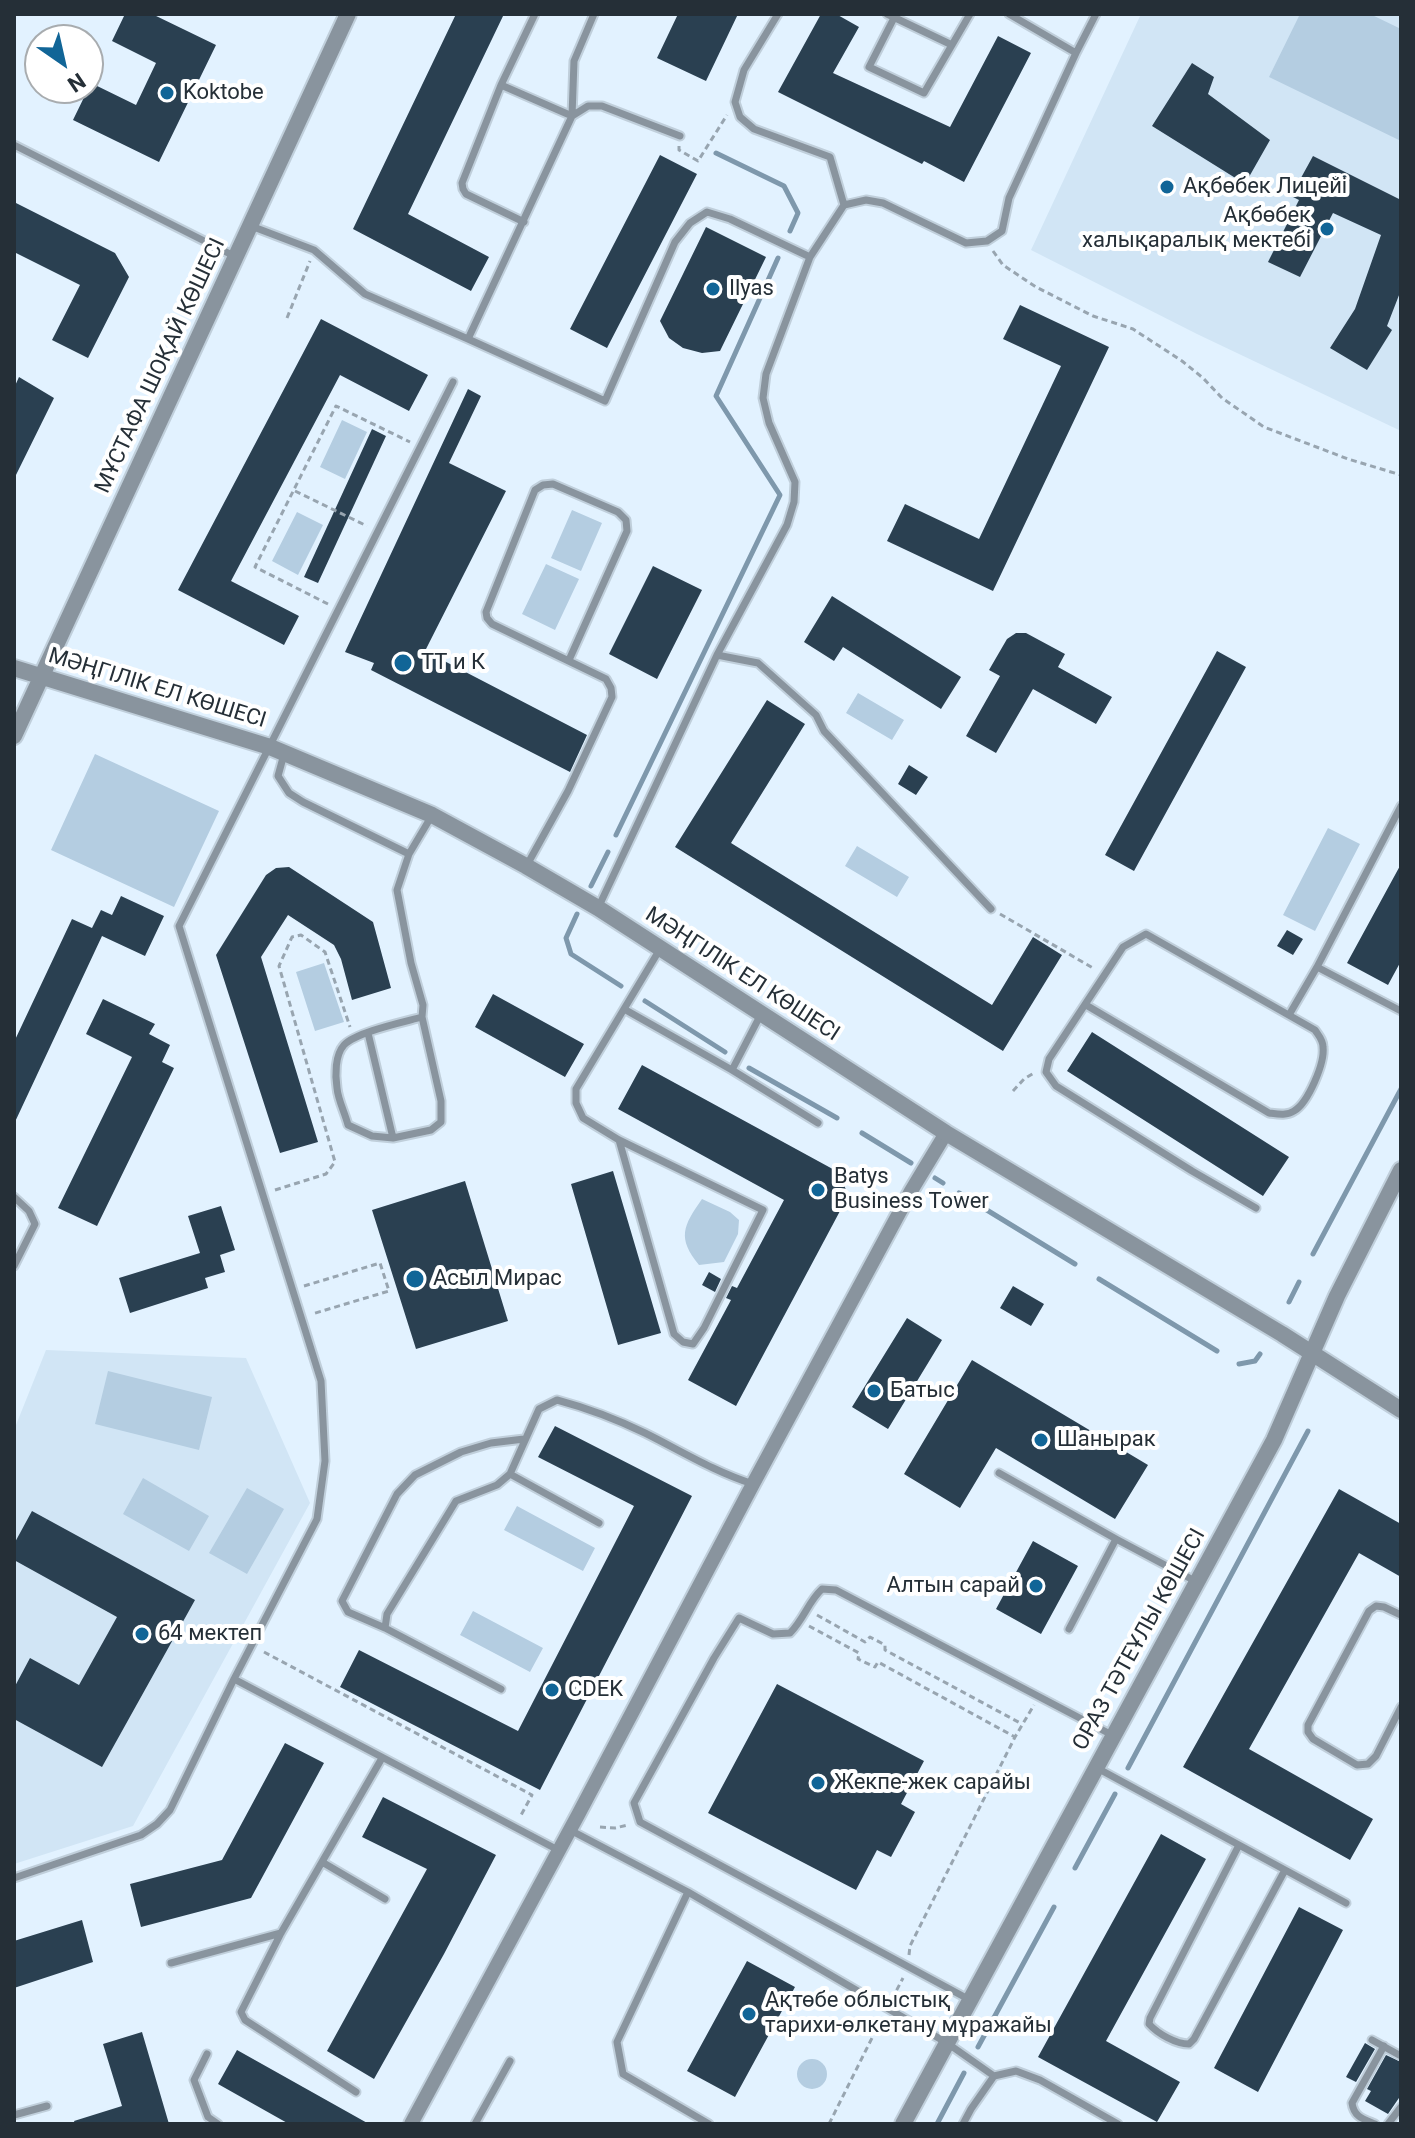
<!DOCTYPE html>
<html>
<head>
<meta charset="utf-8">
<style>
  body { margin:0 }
  #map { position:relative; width:1415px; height:2138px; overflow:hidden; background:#e2f2ff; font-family:Roboto,sans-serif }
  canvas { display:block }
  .frame { position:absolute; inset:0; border:16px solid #252f37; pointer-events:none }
  .north { position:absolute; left:24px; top:24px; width:80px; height:80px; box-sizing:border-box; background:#fff; border:2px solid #a8acaf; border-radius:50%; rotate:146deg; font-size:22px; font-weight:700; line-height:32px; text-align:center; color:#252f37 }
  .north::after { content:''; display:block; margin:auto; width:28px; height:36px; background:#116597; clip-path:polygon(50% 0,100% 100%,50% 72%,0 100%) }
</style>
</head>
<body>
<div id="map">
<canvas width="1415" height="2138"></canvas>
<div class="frame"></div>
<div class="north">N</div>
</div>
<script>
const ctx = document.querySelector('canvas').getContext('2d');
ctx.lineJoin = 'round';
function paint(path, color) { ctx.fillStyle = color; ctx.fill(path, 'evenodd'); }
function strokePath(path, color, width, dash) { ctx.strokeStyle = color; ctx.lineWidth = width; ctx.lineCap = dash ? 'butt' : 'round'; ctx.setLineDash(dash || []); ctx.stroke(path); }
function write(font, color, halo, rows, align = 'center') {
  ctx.font = font + ' Roboto,sans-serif'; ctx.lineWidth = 8; ctx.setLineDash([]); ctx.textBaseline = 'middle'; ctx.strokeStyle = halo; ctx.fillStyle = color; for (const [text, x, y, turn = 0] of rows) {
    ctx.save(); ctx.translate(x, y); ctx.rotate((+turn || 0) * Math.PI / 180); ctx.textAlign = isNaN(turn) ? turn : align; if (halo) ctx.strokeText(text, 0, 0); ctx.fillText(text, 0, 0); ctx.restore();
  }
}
paint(new Path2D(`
  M1141,14h260v417l-204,-97 -166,-84z
  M46,1350l200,8 64,145 -177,323 -119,38v-434z`), '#d1e5f5');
paint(new Path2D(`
  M1300,14h70l31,15v112l-132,-64z
  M342,420l25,12 -22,47 -25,-12z
  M572,510l30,13 -21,48 -30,-13z
  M297,512l26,13 -25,50 -26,-14z
  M546,564l33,15 -24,51 -33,-16z
  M858,693l46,27 -12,20 -46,-27z
  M95,754l124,57 -45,96 -123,-57z
  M1328,828l32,16 -45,87 -32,-16z
  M857,846l52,31 -12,20 -52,-31z
  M324,963l20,59 -29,9 -19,-59z
  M702,1199l28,13 9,8 -1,14 -14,28 -25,3c-22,-27 -16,-39 3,-66z
  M108,1371l104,26 -13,53 -104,-26z
  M143,1478l66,38 -20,35 -66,-37z
  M247,1488l37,21 -37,65 -38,-21z
  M517,1506l78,42 -12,23 -79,-41z
  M473,1611l70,37 -13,24 -70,-37z
  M797 2074a15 15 0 1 1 30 0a15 15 0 1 1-30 0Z`), '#b4cde1');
strokePath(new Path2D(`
  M716,153l68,33 14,27 -8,18
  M616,835l164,-340 -64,-99 62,-138
  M591,886l17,-34
  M577,914l-11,24 5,16 50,32
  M645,1001l80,51
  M749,1068l88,50
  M862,1133l49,30
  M935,1178l8,5
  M959,1193l116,71
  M1313,1254l88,-165
  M1099,1279l118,72
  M1289,1302l10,-20
  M1239,1364l16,-3 5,-7
  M1128,1768l180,-337
  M1075,1868l40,-74
  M978,2047l76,-140
  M937,2124l27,-51`), '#7e98ac', 5);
paint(new Path2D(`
  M125,14h27l64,31 -57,117 -86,-42 18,-37 45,22 20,-42 -44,-22z
  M456,14h48l-96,200 81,43 -18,34 -118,-62z
  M678,14h60l-32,67 -49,-23z
  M821,14h15l23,13 -26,46 117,54 48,-91 33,17 -67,129 -40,-21 -2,3 -144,-72z
  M1192,63l22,14 -6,17 62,46 -25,44 -93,-58z
  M660,155l37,19 -90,174 -37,-19z
  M1313,156l88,44v90l-14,36 5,4 -25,40 -37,-22 25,-39 26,-74 -48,-22 -33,64 -32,-15 31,-62 -8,-4z
  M14,202l101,51 14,24 -41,81 -36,-18 28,-55 -66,-33z
  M706,227l60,30 -46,94 -18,2 -19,-5 -14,-10 -9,-17z
  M1020,305l89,42 -116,244 -106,-50 18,-37 74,35 82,-173 -58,-27z
  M321,319l107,56 -19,36 -69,-36 -109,206 68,35 -15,29 -106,-55z
  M19,377l35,21 -40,81v-91z
  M468,389l13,7 -32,67 57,28 -81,160 162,84 -17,37 -199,-102 3,-7 -29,-11z
  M372,429l14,7 -68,147 -14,-6z
  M653,566l49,24 -45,89 -48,-25z
  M832,596l129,81 -20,32 -98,-62 -9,14 -30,-19z
  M1016,633h10l39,21 -7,13 54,30 -16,27 -63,-35 -37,64 -30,-17 34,-60 -11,-6 18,-31z
  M1217,651l29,16 -112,204 -29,-16z
  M767,700l38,24 -74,119 261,162 41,-68 29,18 -59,96 -328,-204z
  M909,765l19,12 -12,18 -18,-11z
  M1401,864v97l-13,24 -41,-22z
  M289,867l84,55 18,66 -39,12 -11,-41 -7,-14 -46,-30 -27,42 57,185 -38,11 -64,-198 50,-80 10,-7z
  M121,896l43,20 -19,40 -43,-20 -88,188v-82l58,-123 20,9 9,-18 11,5z
  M1287,930l16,9 -10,16 -16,-9z
  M493,994l91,50 -19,33 -90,-50z
  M103,999l52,25 -6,10 21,11 -8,17 12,6 -77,158 -39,-18 74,-151 -46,-23z
  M1092,1032l197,125 -26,39 -196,-125z
  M642,1065l198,108 8,23 -112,210 -48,-26 43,-80 -5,-2 6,-12 5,2 47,-88 -166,-91z
  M613,1171l48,162 -43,12 -47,-161z
  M465,1181l43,140 -92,28 -44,-139z
  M221,1206l14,44 -15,5 5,17 -20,6 3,10 -78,25 -11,-35 81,-25 -12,-37z
  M709,1272l12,7 -6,13 -13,-7z
  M1013,1286l31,18 -13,22 -31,-18z
  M907,1318l35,22 -54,89 -36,-22z
  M972,1360l176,105 -33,54 -119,-71 -36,60 -56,-34z
  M555,1426l137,70 -152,294 -200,-103 19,-37 159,81 116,-225 -96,-49z
  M1339,1489l62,35v53l-42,-24 -110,196 124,70 -23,41 -167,-93z
  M32,1511l163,89 -93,167 -88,-48v-31l16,-30 49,27 38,-68 -103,-57v-16z
  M1033,1541l45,25 -37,68 -45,-25z
  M777,1684l147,77 -23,43 14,8 -24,45 -14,-7 -21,40 -148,-77z
  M285,1743l39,20 -73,135 -110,29 -11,-43 92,-24z
  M383,1797l113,58 -52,99 -70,125 -47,-28 100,-182 -65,-32z
  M1161,1834l45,25 -100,182 74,41 -23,40 -119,-65z
  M1299,1907l44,23 -85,162 -44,-24z
  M82,1920l11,42 -79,26v-47z
  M747,1961l48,26 -60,110 -48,-26z
  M142,2032l27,92h-94l-1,-3 48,-15 -19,-62z
  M1365,2043l10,6 -19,33 -10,-5z
  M237,2050l132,74h-80l-71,-40z
  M1386,2055l15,7v33l-13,19 -23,-13 6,-10 -4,-2z`), '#2a4051');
const service = new Path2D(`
  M778,14l-34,56 -9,32 5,15 14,12 76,28 14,48
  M887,14l65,31
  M896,14l-27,53 55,26 46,-79
  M1009,14l67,39
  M501,85l34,-71
  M14,145l222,112
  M524,222l-58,-28 -3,-5 -1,-6 39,-98 71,31 16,-10h14l78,30
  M251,226l63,24 51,44 103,45 104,-223 2,-55 20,-47
  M468,339l137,62 70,-159 15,-19 17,-11 23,7 80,38
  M717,655l41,8 58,52 8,16 167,178
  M284,754l-6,22 11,17 14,9 106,52
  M1401,806l-84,161 84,44
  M527,865l41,-74 44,-94 -1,-9 -5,-9 -114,-55 -5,-6 -1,-6 49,-122 8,-5 10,-1 65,28 8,8 1,11 -58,129
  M599,906l118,-251 70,-130 7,-23 1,-20 -26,-59 -6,-25 3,-24 44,-117 34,-52 22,-5 17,3 83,40 21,-2 15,-10 7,-33 67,-145 20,-39
  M1086,1005l183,108c8,1 18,3 25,-2 14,-8 31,-48 29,-64 0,-7 -4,-11 -8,-17l-169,-96 -23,13 -74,112 -3,13 10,14 136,85 64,37
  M624,1009l108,61
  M761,1014l-29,56 86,53
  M1289,1015l28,-48
  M368,1033l25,105 -21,-2 -24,-11c-3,-12 -10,-25 -11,-37 -2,-13 -2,-33 7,-43 12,-13 60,-23 78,-28l1,-12 -12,-42 -14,-73 12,-36 22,-37
  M393,1138l38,-8 10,-8v-21l-19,-84
  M619,1140l55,194 9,8 10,2 11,-16 59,-118 -144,-70 -36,-22 -7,-15v-14l84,-140
  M14,1197l15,14 6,13 -21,42
  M999,1473l117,66
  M510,1474l89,49
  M1401,1615l-17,-8 -8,-1 -7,5 -61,114v7l5,7 44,26 11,-1 8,-8 25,-49
  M385,1628l-37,-16 -6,-11 55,-107 18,-19 46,-23 30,-9 33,-4
  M1069,1629l47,-90 79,42
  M234,1679l324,171
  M501,1689l-116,-61 2,-14 69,-113 41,-16 13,-11 29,-65 18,-9c30,8 59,19 88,33 36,18 70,39 108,51
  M1097,1768l142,77
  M570,1830l118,62
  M322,1862l63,37
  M1285,1870l-91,169 -5,5c-13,0 -31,-10 -40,-20l1,-6 89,-173 107,58
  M14,1878l127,-43 16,-11 13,-14 64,-131 83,-160 8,-58 -4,-80 -142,-455 274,-544
  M171,1963l110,-30
  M970,2000l-330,-178 -6,-19 80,-145 25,-40 34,16 17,-1c14,-14 18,-31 32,-44l14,1 276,145
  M1372,2040l29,16
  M207,2054l-13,26 14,37 10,7
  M356,2092l-111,-72 -4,-8 40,-79 101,-175
  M14,2115l33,-9
  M475,2124l35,-63
  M709,2124l-86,-50 -6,-32 71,-150 259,151 47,33
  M963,2124l8,-15 23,-33 22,-5 24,9 78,44
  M1375,2124c-12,-5 -21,-7 -23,-21l32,-57
  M1388,2124l13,-17`);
const minor = new Path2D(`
  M411,2124l167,-309 175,-331 158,-293 35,-58`);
const tertiary = new Path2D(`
  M14,668l256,79 162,68 94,51 72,42 348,225 336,201 119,76
  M14,736l334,-722
  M903,2124l371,-684 63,-144 64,-126`);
strokePath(service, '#c0cfdb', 11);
strokePath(minor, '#c0cfdb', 18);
strokePath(tertiary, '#c0cfdb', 20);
strokePath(new Path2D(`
  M679,146v4l19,11 29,-46
  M993,251l10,14 33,22 57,29 40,13 49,32 21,17 19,20 42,29 84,32 53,16
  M287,318l23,-57
  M295,491l72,35
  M328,604l-73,-37 81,-161 74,36
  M1000,914l93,54
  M1013,1091l11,-12 10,-6
  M275,1190l51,-16 9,-12 -56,-196 13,-29 9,-2 24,17 25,75
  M304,1286l76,-23 9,28 -77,23
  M817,1615l48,27 5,-5 15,8v5l137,74
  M809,1626l50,27 -1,6 17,8 3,-5 137,75
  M264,1652l268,143 -12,22
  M600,1827l15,1 13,-3
  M909,1955l1,-9 105,-209 19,-32
  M892,1999l11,-21
  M829,2124l52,-104`), '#98a5b0', 3, [6, 4]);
strokePath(service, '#89949e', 7);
strokePath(minor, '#89949e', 14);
strokePath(tertiary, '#89949e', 16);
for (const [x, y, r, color] of [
  [167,93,8,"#116597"],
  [1167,187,8,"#116597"],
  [1327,229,8,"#116597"],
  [713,289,8,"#116597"],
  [403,663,10,"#116597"],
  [818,1190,8,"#116597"],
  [415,1279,10,"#116597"],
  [874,1391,8,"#116597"],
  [1041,1440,8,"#116597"],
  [1036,1586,8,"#116597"],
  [142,1634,8,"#116597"],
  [552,1690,8,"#116597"],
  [818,1783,8,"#116597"],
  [749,2014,8,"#116597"]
]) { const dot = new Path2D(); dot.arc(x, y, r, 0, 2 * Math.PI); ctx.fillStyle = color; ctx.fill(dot); strokePath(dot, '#fff', 3); }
write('22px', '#252f37', '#fff', [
  ["Koktobe",183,93],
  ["Ақбөбек Лицейі",1183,187],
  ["Ақбөбек",1311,216,"right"],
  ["халықаралық мектебі",1311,241,"right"],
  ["Ilyas",729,289],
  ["ТТ и К",421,663],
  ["Batys",834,1177],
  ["Business Tower",834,1202],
  ["Асыл Мирас",433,1279],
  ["Батыс",890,1391],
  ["Шанырак",1057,1440],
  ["Алтын сарай",1020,1586,"right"],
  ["64 мектеп",158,1634],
  ["CDEK",568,1690],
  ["Жекпе-жек сарайы",834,1783],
  ["Ақтөбе облыстық",765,2001],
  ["тарихи-өлкетану мұражайы",765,2026]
], 'left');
write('22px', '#252f37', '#fff', [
  ["МҰСТАФА ШОҚАЙ КӨШЕСІ",161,366,-65],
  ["МӘҢГІЛІК ЕЛ КӨШЕСІ",157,689,17],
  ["МӘҢГІЛІК ЕЛ КӨШЕСІ",742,975,33],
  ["ОРАЗ ТӘТЕҰЛЫ КӨШЕСІ",1140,1640,-61]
]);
</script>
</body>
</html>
